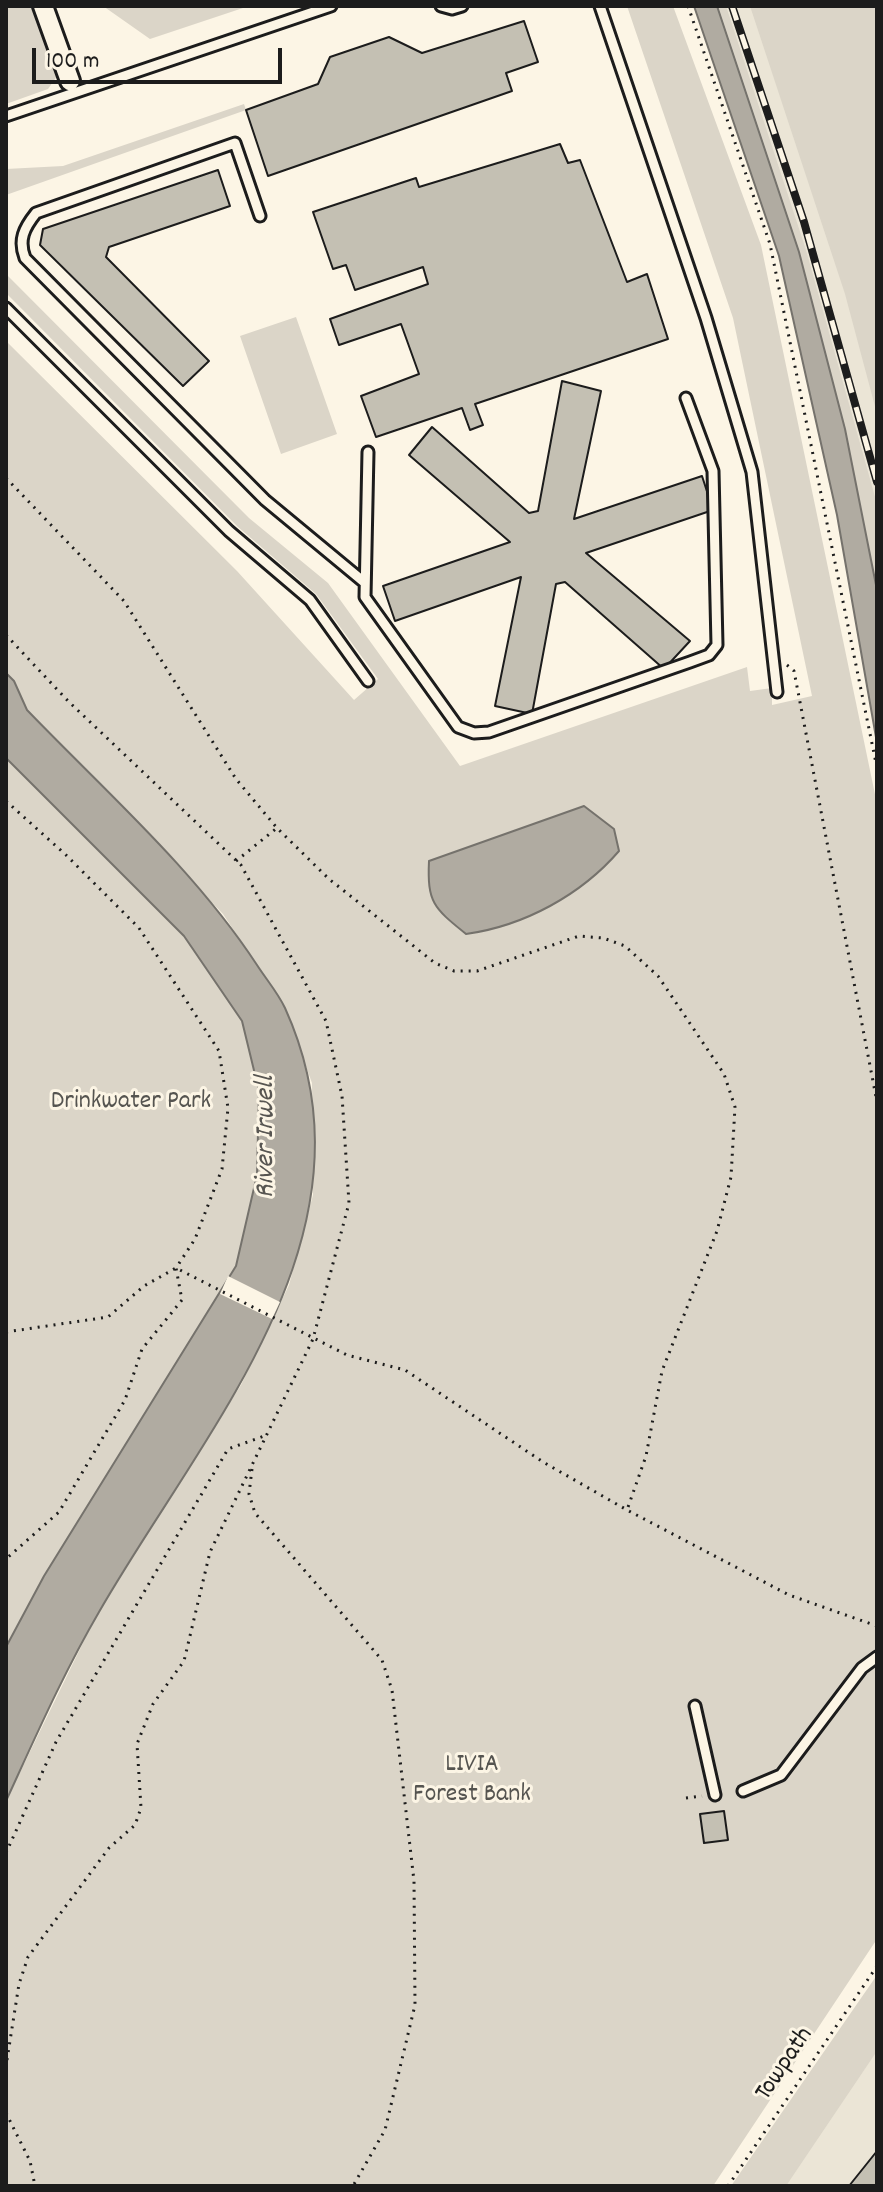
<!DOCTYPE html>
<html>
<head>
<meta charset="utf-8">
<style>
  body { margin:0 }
  #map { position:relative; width:883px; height:2192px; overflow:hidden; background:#fcf5e5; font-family:Dekko,sans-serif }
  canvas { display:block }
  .frame { position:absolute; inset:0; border:8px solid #1c1c1c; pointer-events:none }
  .scale { position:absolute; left:32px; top:48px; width:250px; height:36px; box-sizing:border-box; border:4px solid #1c1c1c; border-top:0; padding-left:10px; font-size:24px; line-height:28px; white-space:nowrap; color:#1c1c1c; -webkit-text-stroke:6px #fcf5e5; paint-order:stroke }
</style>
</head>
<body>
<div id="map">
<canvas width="883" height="2192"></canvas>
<div class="frame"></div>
<div class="scale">100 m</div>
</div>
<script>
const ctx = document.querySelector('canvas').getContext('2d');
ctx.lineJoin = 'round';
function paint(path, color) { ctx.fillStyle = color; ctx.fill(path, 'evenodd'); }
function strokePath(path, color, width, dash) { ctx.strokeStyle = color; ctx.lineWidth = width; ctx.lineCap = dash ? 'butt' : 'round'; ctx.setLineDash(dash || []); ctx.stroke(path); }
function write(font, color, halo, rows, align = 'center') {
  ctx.font = font + ' Dekko,sans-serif'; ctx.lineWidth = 6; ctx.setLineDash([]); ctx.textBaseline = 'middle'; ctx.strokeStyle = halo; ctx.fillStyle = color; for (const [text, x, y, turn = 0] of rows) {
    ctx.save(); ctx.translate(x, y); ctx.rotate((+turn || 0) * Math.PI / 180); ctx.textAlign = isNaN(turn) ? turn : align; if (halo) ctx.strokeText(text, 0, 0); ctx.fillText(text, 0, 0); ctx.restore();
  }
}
paint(new Path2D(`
  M717,6h56l104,310v274l-32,-161 -46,-177z
  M877,2050v136h-96z`), '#ebe5d6');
paint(new Path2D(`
  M6,6h29l25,66 -12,17 -42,15z
  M103,6h146l-99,33z
  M627,6h46l88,239 116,559v1135l-164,247h-707v-385l92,-189 143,-227 48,-100 24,-90 -1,-112 -28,-77 -61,-92 -196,-204 -13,-29 -8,-8v-332l231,230 117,129 24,-21 -62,-85 -78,-67 -232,-234v-19l243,244 79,65 132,183 287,-99 3,24 22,-3v17l40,-9 -79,-378z
  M717,6h9l80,244 71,254v86l-32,-161 -46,-177z
  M750,6h127v408l-32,-120z
  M244,104l2,6 -240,85v-26l57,-3z
  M296,317l41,117 -56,20 -41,-118z
  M6,758l178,178 58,85 17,70 -2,84 -21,91 -192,310 -38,71z
  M877,1975v76l-91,135h-55z`), '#dbd5c8');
const water = new Path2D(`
  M694,6h23l82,246 46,177 32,161v153l-40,-228 -58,-259z
  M6,673l8,8 13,29c79,82 168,160 230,255 9,14 21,28 28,43 102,225 -81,421 -186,604 -35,60 -64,126 -93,189v-154l38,-71 192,-310 21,-91 2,-84 -17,-70 -58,-85 -178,-178z
  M584,806l30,23 5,22c-38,44 -95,75 -153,83 -32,-26 -39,-31 -37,-73z`);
paint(water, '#b0aba1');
strokePath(water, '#75726c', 2);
paint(new Path2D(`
  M228,1276l52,26 -8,17 -52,-25z`), '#fcf5e5');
const building = new Path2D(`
  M524,21l14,41 -32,11 6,18 -244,85 -22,-66 72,-26 12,-27 59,-20 33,16z
  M560,144l8,19 12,-3 47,122 20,-8 21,65 -193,65 8,21 -13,5 -8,-22 -86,29 -15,-41 58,-22 -18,-50 -62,21 -9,-26 98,-35 -5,-17 -68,23 -9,-25 -13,4 -20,-57 103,-34 3,9z
  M218,170l12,36 -121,41 -3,10 103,104 -26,25 -143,-141 3,-16z
  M562,381l39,10 -27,128 128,-43 11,34 -127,43 104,88 -26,28 -99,-87 -9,2 -24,130 -37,-8 26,-129 -126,44 -12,-35 127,-44 -101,-87 23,-28 97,86 9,-2z
  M724,1811l4,29 -24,3 -4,-29z
  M877,2151v35h-28z`);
paint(building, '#c4c0b3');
strokePath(building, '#1c1c1c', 2);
const service = new Path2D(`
  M441,6l11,3 10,-3
  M600,6l106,312 46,154 25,220
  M6,116l325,-110
  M260,216l-25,-73 -199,70c-12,15 -18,27 -11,45l240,242 99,82
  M6,308l223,223 81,69 58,81
  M368,452l-3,145 93,130 16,6 15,-1 201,-70 19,-7 8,-10 -4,-174 -27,-73
  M695,1706l20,89
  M743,1791l38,-16 81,-107 15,-11`);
const minor = new Path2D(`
  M43,6l27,75`);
strokePath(service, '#1c1c1c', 15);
strokePath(minor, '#1c1c1c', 24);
strokePath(new Path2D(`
  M688,6l82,238 107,524
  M6,478l118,123 112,178 41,49 52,51 106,84 19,8h23l102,-35 24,2 22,8 33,30 66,98 11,33 -4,70 -14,54 -55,140 -16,85 -19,54
  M6,635l62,66 173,164 85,156 16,75 7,107 -36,136 -103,213 -26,109 -31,43 -16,40 4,64 -6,17 -26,23 -81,109 -9,27 -13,82
  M787,665l7,6 83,431
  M6,801l60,54 73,73 80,123 9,57 -6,61 -27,70 -19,29 6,32 -40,49 -17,51 -66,112 -53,47
  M236,861l41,-33
  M6,1332l102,-15 36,-31 32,-18 171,87 58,15 138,92 84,48 162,85 88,31
  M252,1469l-3,25 6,19 127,147 10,30 22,191 1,124 -30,125 -32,56
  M686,1798l16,-2
  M6,1853l50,-111 172,-293 39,-14
  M6,2113l24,48 5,25
  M728,2186l149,-220`), '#1c1c1c', 3, [2, 6]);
strokePath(service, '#fcf5e5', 9);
strokePath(minor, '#fcf5e5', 18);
const rail = new Path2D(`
  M732,6l72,216 73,260`);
strokePath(rail, '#1c1c1c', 8);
strokePath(rail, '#fcf5e5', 5, [15]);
write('26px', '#555450', '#fcf5e5', [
  ["Drinkwater Park",131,1103],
  ["LIVIA",472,1766],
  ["Forest Bank",472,1796]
]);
write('26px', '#1c1c1c', '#fcf5e5', [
  ["Towpath",786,2065,-56]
]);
write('italic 28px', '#575551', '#fcf5e5', [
  ["River Irwell",268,1137,-90]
]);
</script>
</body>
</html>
